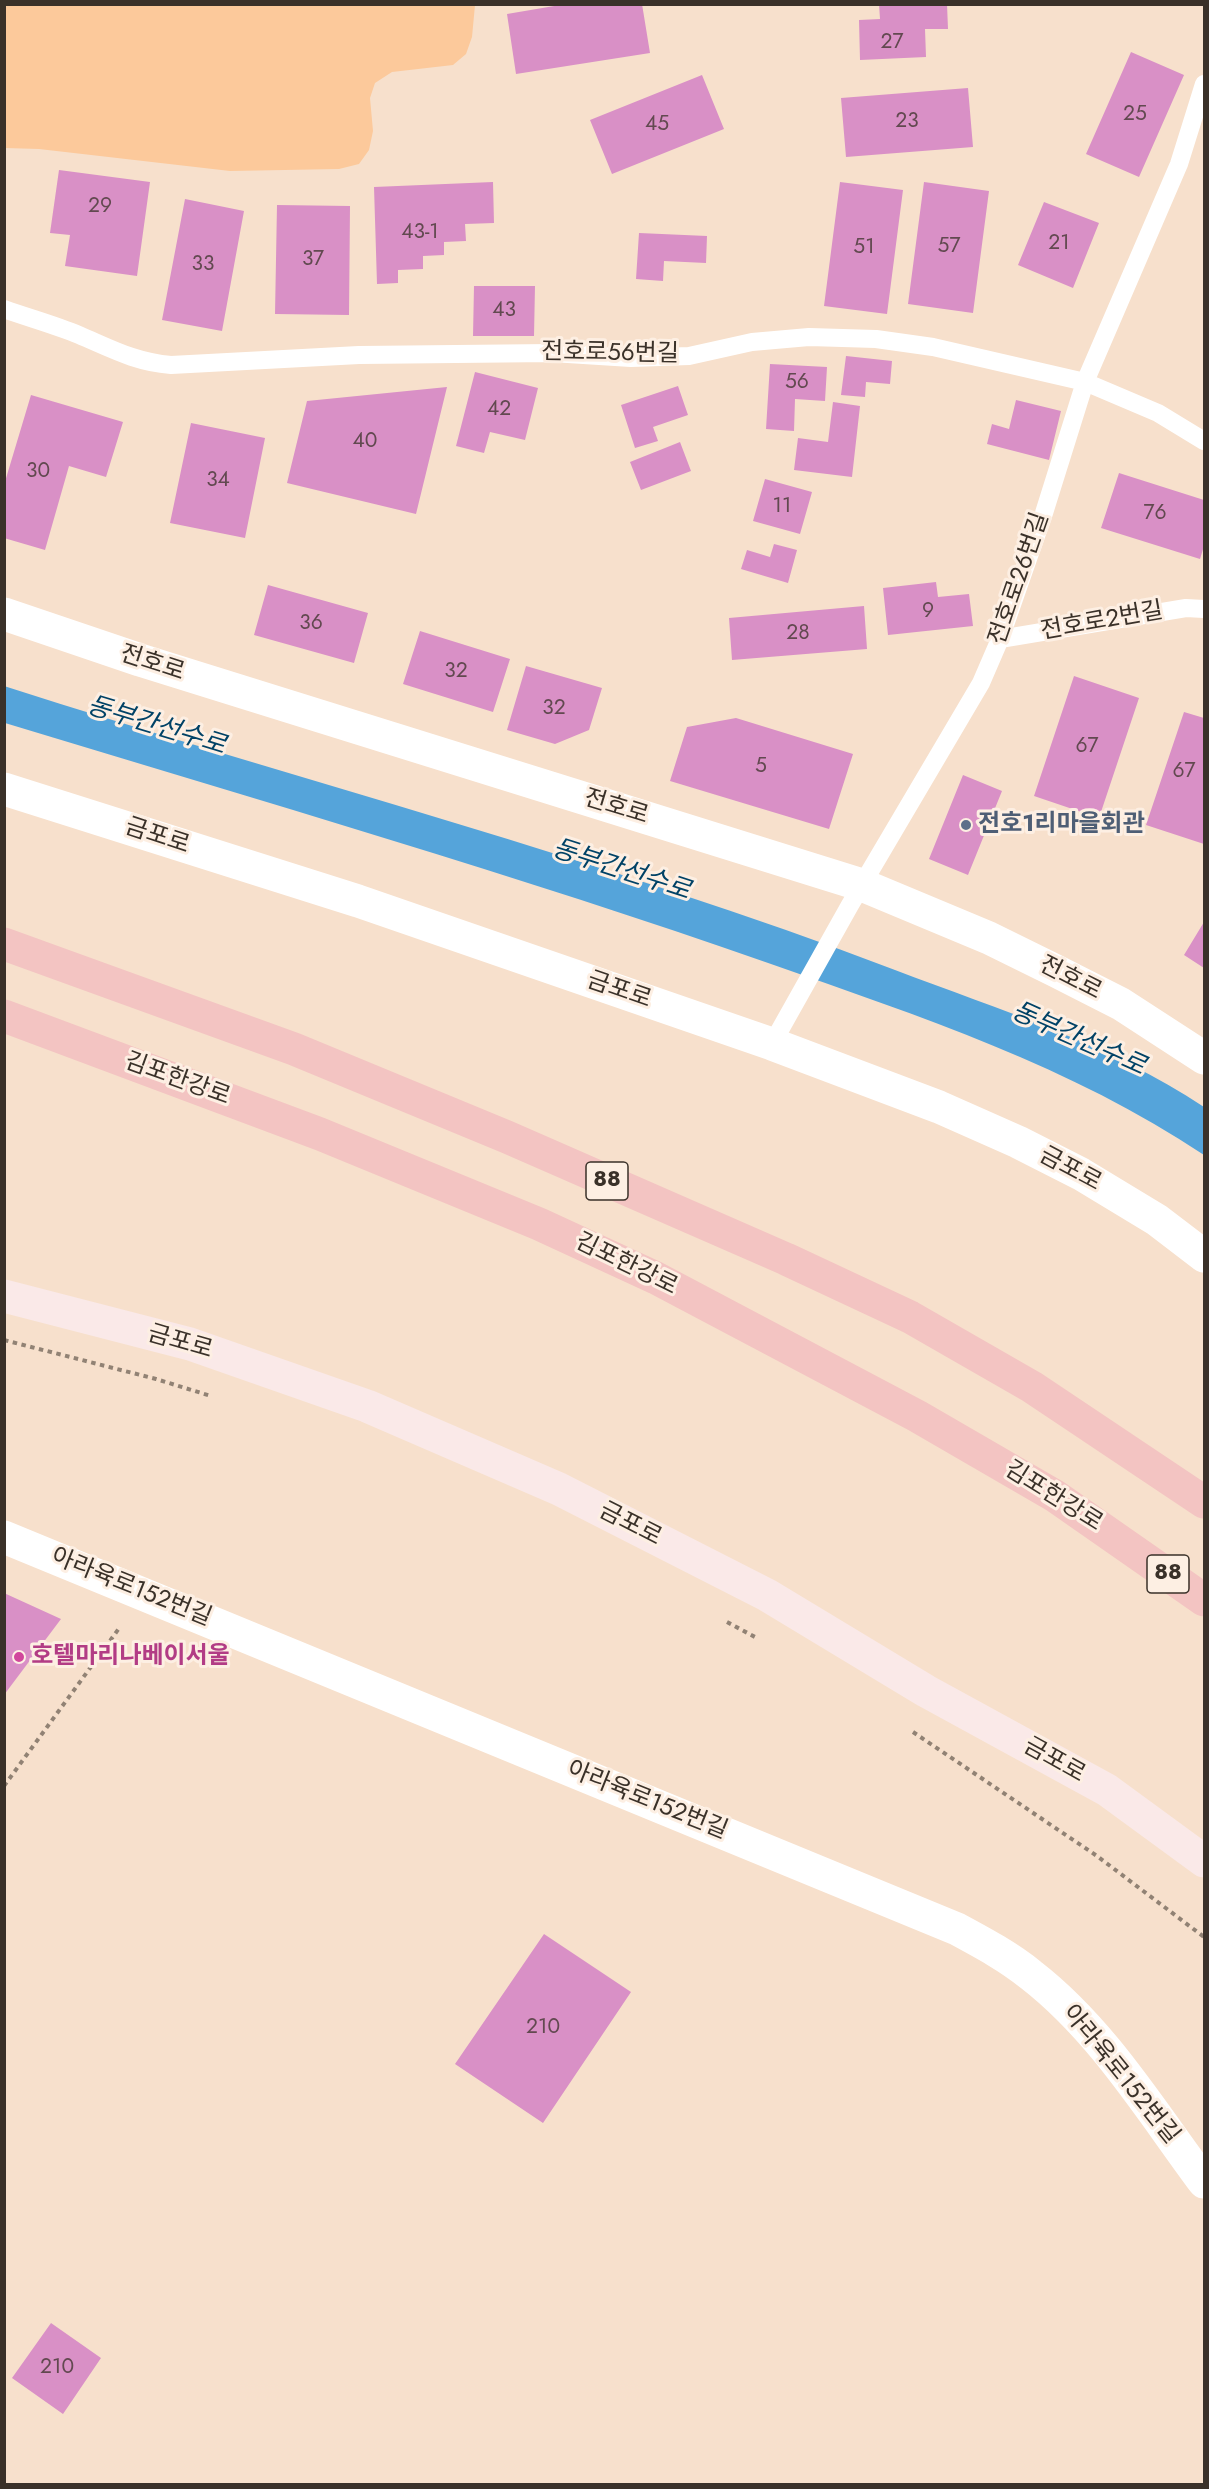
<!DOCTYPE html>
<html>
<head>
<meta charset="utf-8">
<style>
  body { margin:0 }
  #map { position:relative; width:1209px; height:2489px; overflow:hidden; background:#f7e0cc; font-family:Jost,sans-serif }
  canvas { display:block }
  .frame { position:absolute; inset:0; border:6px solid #3a3129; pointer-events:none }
</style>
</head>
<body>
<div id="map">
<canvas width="1209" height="2489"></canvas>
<div class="frame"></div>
</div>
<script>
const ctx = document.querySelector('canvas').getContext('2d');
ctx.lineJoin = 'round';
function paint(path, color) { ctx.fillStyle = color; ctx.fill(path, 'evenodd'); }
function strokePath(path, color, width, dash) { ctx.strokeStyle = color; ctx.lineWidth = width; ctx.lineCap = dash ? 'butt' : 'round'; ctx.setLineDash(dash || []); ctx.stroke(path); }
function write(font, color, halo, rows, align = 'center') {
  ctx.font = font + ' Jost,"Noto Sans KR",sans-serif'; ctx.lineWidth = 6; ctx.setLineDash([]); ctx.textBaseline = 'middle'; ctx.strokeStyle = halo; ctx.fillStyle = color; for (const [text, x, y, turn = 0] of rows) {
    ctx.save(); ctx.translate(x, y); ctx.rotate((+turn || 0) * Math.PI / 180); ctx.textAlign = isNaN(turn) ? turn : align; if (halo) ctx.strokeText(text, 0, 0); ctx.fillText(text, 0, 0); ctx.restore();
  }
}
paint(new Path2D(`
  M5,4h470v1l-3,32 -6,17 -13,11 -61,7 -17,11 -5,15 3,33 -4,19 -10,14 -20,5 -109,2 -191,-22 -34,-1z`), '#fcc99b');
paint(new Path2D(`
  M4,686c297,95 600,173 891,284 105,40 215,74 309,137v48c-131,-88 -285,-139 -433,-191 -253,-89 -510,-163 -766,-241z`), '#55a4da');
paint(new Path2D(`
  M566,4h76l8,49 -134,21 -9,-60z
  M879,4h68l1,25h-23l1,28 -66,3 -1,-40 21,-1z
  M1131,52l53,23 -45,102 -53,-23z
  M702,75l22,54 -112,45 -22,-54z
  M968,88l5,59 -127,10 -5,-59z
  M59,170l91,12 -13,94 -72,-10 5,-31 -20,-2z
  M493,182l1,41 -29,1 1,17 -22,1v13l-21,1v13l-25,1v13l-21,1 -3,-97z
  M840,182l63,8 -16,124 -63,-8z
  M924,182l65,9 -16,122 -65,-9z
  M185,199l59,12 -22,120 -60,-11z
  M1044,202l55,21 -26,65 -55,-23z
  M277,205l73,1 -1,109 -74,-1z
  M639,233l68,3 -1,27 -42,-2 -1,20 -27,-2z
  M474,286h61l-1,50h-61z
  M846,356l46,5 -2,23 -24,-2 -1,15 -24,-2z
  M770,364l57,3 -2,34 -30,-2 -1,32 -28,-2z
  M475,372l63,16 -13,52 -35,-8 -6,21 -28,-7z
  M678,386l10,29 -35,12 5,14 -23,7 -14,-43z
  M447,387l-31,127 -129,-31 20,-82z
  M31,395l92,27 -17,55 -37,-11 -24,84 -41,-12v-53z
  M1016,400l45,11 -12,49 -62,-16 5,-20 17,5z
  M833,402l27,4 -8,71 -58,-7 4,-32 30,4z
  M191,423l74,15 -20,100 -75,-15z
  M680,442l11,29 -50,19 -11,-28z
  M1119,473l85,27v46l-4,13 -99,-31z
  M765,479l47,13 -12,42 -47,-13z
  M774,544l23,6 -9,33 -47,-14 6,-19 23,7z
  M936,582l2,15 31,-3 4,32 -85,9 -5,-47z
  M268,585l100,28 -14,50 -100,-28z
  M864,606l3,43 -135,11 -3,-42z
  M420,631l90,28 -17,53 -90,-28z
  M526,666l76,22 -13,42 -34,14 -48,-14z
  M1074,676l65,22 -40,120 -65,-22z
  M1184,712l20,6v126l-58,-19z
  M736,718l117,36 -24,75 -159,-48 17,-54z
  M963,775l39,16 -34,84 -39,-16z
  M1204,922v46l-20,-13z
  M4,1593l57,26 -57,76z
  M544,1934l87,58 -88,131 -88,-59z
  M51,2323l50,35 -38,56 -51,-36z`), '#d990c6');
strokePath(new Path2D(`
  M4,1340l152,39 55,17
  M727,1622l28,15
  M913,1732l184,124 107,81
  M4,1786l116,-159`), '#918274', 4, [4.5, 4.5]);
strokePath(new Path2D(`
  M4,309c25,9 51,16 75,26 33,14 56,27 92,30l188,-10 193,-2 79,5 58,-2 63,-14 57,-5 67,2 57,8 152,35 73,31 46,28
  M1000,639l186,-31 18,1
  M772,1044l78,-139 131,-222 19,-44 44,-126 41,-131 94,-218 25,-80`), '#fff', 18);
strokePath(new Path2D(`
  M4,614l136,46 722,225 127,53 67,33 65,33 83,54
  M4,789l354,112 414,143 167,63 79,35 63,32 76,46 47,36
  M4,1537l953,392c26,14 52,28 74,46 71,55 120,136 173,207`), '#fff', 33);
strokePath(new Path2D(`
  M4,1296l186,48 177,62 192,83 208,106 159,96 181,99 97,71`), '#fae9e8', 33);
strokePath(new Path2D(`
  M4,944l290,105 213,88 279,122 124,58 122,70 172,115
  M4,1016l316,118 219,90 117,54 261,138 138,80 149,104`), '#f3c4c2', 33);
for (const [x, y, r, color] of [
  [966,825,6,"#5c6f8a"],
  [19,1657,6,"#d1479c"]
]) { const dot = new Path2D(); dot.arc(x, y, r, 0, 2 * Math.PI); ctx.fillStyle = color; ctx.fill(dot); strokePath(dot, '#fdefe3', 2); }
write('21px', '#624950', null, [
  ["27",892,43],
  ["25",1135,115],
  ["23",907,122],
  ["45",657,125],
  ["29",100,207],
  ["43-1",420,233],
  ["21",1059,244],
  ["57",949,247],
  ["51",864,248],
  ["37",313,260],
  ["33",203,265],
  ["43",504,311],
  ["56",797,383],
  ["42",499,410],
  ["40",365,442],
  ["30",38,472],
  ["34",218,481],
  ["11",782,507],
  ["76",1155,514],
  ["9",928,612],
  ["36",311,624],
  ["28",798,634],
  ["32",456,672],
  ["32",554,709],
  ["67",1087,747],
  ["5",761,767],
  ["67",1184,772],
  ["210",543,2028],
  ["210",57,2368]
]);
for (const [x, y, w] of [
  [607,1181,42],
  [1168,1574,42]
]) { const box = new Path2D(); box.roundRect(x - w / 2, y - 19, w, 38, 4.5); ctx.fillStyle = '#fdefe3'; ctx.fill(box); strokePath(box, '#3a3129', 1.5); }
write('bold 22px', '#3a3129', null, [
  ["88",607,1181],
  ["88",1168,1574]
]);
write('24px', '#3a3129', '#fdefe3', [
  ["전호로56번길",610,354,1],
  ["전호로26번길",1020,579,-71],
  ["전호로2번길",1102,622,-10],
  ["전호로",152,664,18],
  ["전호로",616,808,17],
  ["금포로",157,837,18],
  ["전호로",1070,979,27],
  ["금포로",619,991,19],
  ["김포한강로",177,1080,20],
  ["금포로",1070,1170,28],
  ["김포한강로",626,1265,26],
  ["금포로",180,1343,16],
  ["김포한강로",1053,1497,32],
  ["금포로",630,1525,27],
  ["아라육로152번길",131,1588,22],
  ["금포로",1054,1761,29],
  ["아라육로152번길",647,1801,22],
  ["아라육로152번길",1120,2075,51]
]);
write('bold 24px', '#4e5e75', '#fdefe3', [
  ["전호1리마을회관",978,825]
], 'left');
write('bold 24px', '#b23c85', '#fdefe3', [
  ["호텔마리나베이서울",31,1657]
], 'left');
write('italic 26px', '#004266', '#fdefe3', [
  ["동부간선수로",156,727,17],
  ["동부간선수로",621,871,18],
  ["동부간선수로",1078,1040,24]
]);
</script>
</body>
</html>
